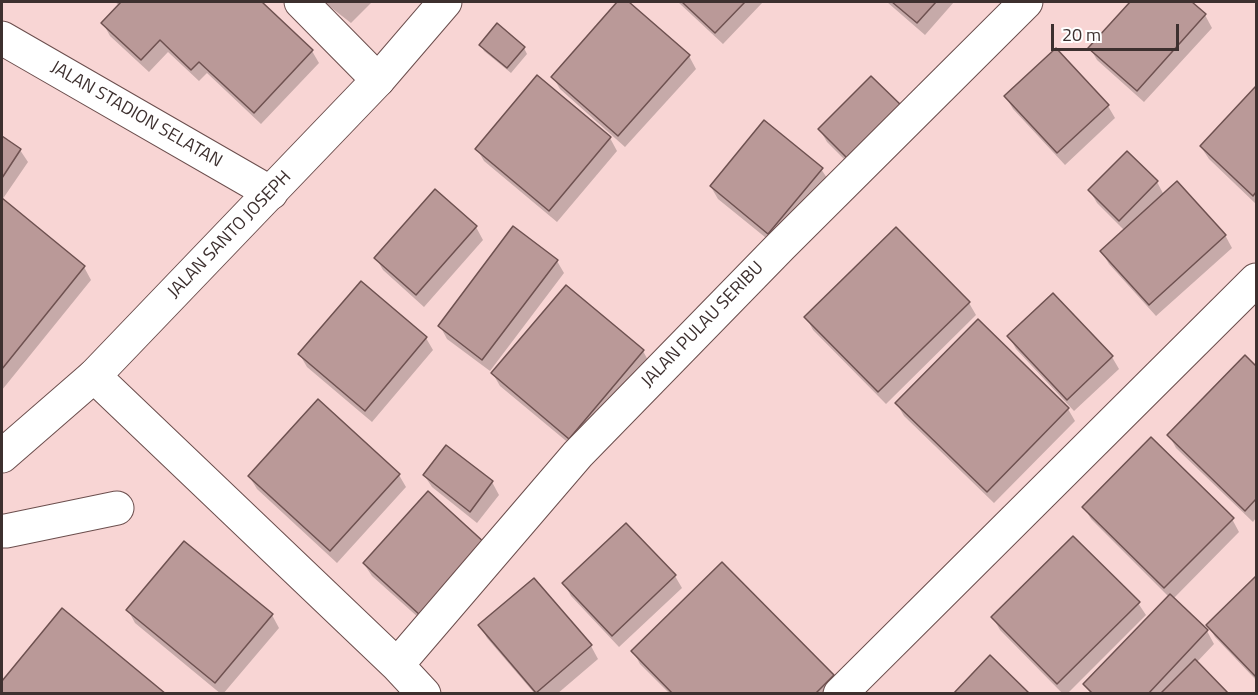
<!DOCTYPE html>
<html>
<head>
<meta charset="utf-8">
<style>
  body { margin:0 }
  #map { position:relative; width:1258px; height:695px; overflow:hidden; background:#f8d5d4; font-family:"Titillium Web",sans-serif }
  canvas { display:block }
  .frame { position:absolute; inset:0; border:3px solid #3d302f; pointer-events:none }
  .scale { position:absolute; left:1051px; top:24px; width:128px; height:27px; box-sizing:border-box; border:3px solid #3d302f; border-top:0; padding-left:8px; font-size:18px; line-height:21px; white-space:nowrap; color:#3d302f; -webkit-text-stroke:4px #fff; paint-order:stroke }
</style>
</head>
<body>
<div id="map">
<canvas width="1258" height="695"></canvas>
<div class="frame"></div>
<div class="scale">20 m</div>
</div>
<script>
const ctx = document.querySelector('canvas').getContext('2d');
ctx.lineJoin = 'round';
function paint(path, color) { ctx.fillStyle = color; ctx.fill(path, 'evenodd'); }
function strokePath(path, color, width, dash) { ctx.strokeStyle = color; ctx.lineWidth = width; ctx.lineCap = dash ? 'butt' : 'round'; ctx.setLineDash(dash || []); ctx.stroke(path); }
function write(font, color, halo, rows, align = 'center') {
  ctx.font = font + ' "Titillium Web",sans-serif'; ctx.lineWidth = 6; ctx.setLineDash([]); ctx.textBaseline = 'middle'; ctx.strokeStyle = halo; ctx.fillStyle = color; for (const [text, x, y, turn = 0] of rows) {
    ctx.save(); ctx.translate(x, y); ctx.rotate((+turn || 0) * Math.PI / 180); ctx.textAlign = isNaN(turn) ? turn : align; if (halo) ctx.strokeText(text, 0, 0); ctx.fillText(text, 0, 0); ctx.restore();
  }
}
paint(new Path2D(`
  M115,2h144l53,49 7,12 -58,61 -54,-51 -8,8 -31,-29 -19,20 -39,-36 -7,-13 17,-17z
  M324,2h48l-21,21z
  M619,2h7l63,54 7,13 -71,78 -65,-58 -7,-12z
  M678,2h85l-40,42z
  M887,2h67l-29,33z
  M1132,2h58l15,13 7,13 -68,74 -47,-42 -7,-12z
  M481,45l43,3 3,6 -16,19 -27,-22z
  M1256,88v116l-47,-45 -8,-12z
  M1006,97l102,9 7,12 -50,47 -52,-56z
  M902,108l-45,64 -30,-30 -7,-12z
  M2,138l18,12 8,12 -26,38z
  M610,138l7,13 -60,71 -73,-61 -7,-12z
  M1127,153l30,29 7,13 61,40 7,13 -76,68 -47,-52 -7,-12 23,-21 -28,-28 -7,-12z
  M821,169l8,12 -53,65 -58,-47 -7,-12z
  M435,191l41,36 7,13 -59,67 -41,-37 -7,-12z
  M2,200l82,67 7,13 -89,110z
  M557,261l7,12 -74,98 -43,-32 -7,-13z
  M566,287l77,64 7,13 -73,86 -77,-64 -7,-12z
  M969,303l7,12 -90,89 -73,-74 -7,-13z
  M1009,336l103,21 7,12 -45,42 -58,-62z
  M426,338l7,12 -61,72 -65,-55 -7,-12z
  M1245,357l11,11v150l-3,4 -77,-74 -7,-13z
  M897,404l171,5 7,12 -81,82 -90,-87z
  M446,447l46,35 7,13 -22,28 -45,-36 -8,-12z
  M399,475l7,12 -69,76 -80,-74 -8,-13z
  M1084,507l148,12 7,13 -66,67 34,32 7,13 -18,19 31,31h-136l-6,-10 84,-87 -78,-78z
  M485,545l-56,82 -57,-51 -8,-12z
  M675,576l7,12 -63,59 -48,-51 -7,-13z
  M1256,578v102l-41,-43 -7,-12z
  M534,580l57,66 7,13 -41,35h-22l-48,-56 -7,-13z
  M1138,603l8,12 -79,79h-4l-63,-64 -7,-12z
  M128,610l144,5 7,13 -56,66h-2l-86,-71z
  M633,651l199,25 7,12 -5,6h-164l-30,-30z`), '#0003');
const building = new Path2D(`
  M121,2h141l51,48 -59,63 -55,-51 -8,8 -31,-30 -19,20 -40,-37z
  M617,2h12l61,53 -72,81 -67,-59z
  M682,2h63l-30,31z
  M892,2h44l-19,21z
  M1130,2h62l14,12 -69,77 -49,-43z
  M497,23l28,24 -18,21 -28,-23z
  M1056,48l53,57 -52,48 -53,-57z
  M537,75l74,62 -62,74 -74,-62z
  M871,76l32,31 -53,54 -32,-32z
  M1256,86v106l-3,4 -53,-50z
  M764,120l59,48 -55,66 -58,-48z
  M2,136l19,13 -19,29z
  M1127,151l31,30 -39,40 -31,-31z
  M1177,181l49,54 -77,70 -49,-54z
  M435,189l42,37 -61,69 -42,-37z
  M2,198l83,68 -83,103z
  M513,226l45,34 -76,100 -44,-34z
  M896,227l74,75 -92,90 -74,-75z
  M361,281l66,56 -62,74 -67,-57z
  M566,285l78,65 -75,89 -78,-66z
  M1053,293l60,63 -46,44 -60,-64z
  M978,319l91,89 -82,84 -92,-89z
  M1245,355l11,11v133l-11,12 -78,-76z
  M318,399l82,75 -70,77 -82,-75z
  M1151,437l83,81 -70,70 -82,-81z
  M446,445l47,36 -23,31 -47,-37z
  M428,491l58,53 -65,72 -58,-53z
  M626,523l50,52 -64,61 -50,-53z
  M1073,536l67,66 -83,82 -66,-67z
  M184,541l89,73 -58,69 -89,-73z
  M722,562l112,113 -19,19h-142l-42,-43z
  M1256,576v101l-50,-52z
  M534,578l58,67 -56,48 -58,-68z
  M1170,594l38,36 -60,64h-55l-10,-10z
  M62,608l104,86h-164v-13z
  M990,655l40,39h-77z
  M1195,659l34,35h-69z`);
paint(building, '#ba9998');
strokePath(building, '#6e5150', 1.5);
const minor = new Path2D(`
  M301,2l77,78
  M2,38l269,155
  M94,376l303,289 27,29
  M2,531h4l111,-23
  M397,665l181,-211 203,-208 245,-244
  M840,694l416,-414`);
const major = new Path2D(`
  M2,456l92,-80 284,-296 67,-78`);
strokePath(minor, '#6b4e4d', 35);
strokePath(major, '#6b4e4d', 35);
strokePath(minor, '#fff', 33);
strokePath(major, '#fff', 33);
write('18px', '#3d302f', '#fff', [
  ["JALAN STADION SELATAN",136,115,30],
  ["JALAN SANTO JOSEPH",230,235,-46],
  ["JALAN PULAU SERIBU",703,325,-46]
]);
</script>
</body>
</html>
